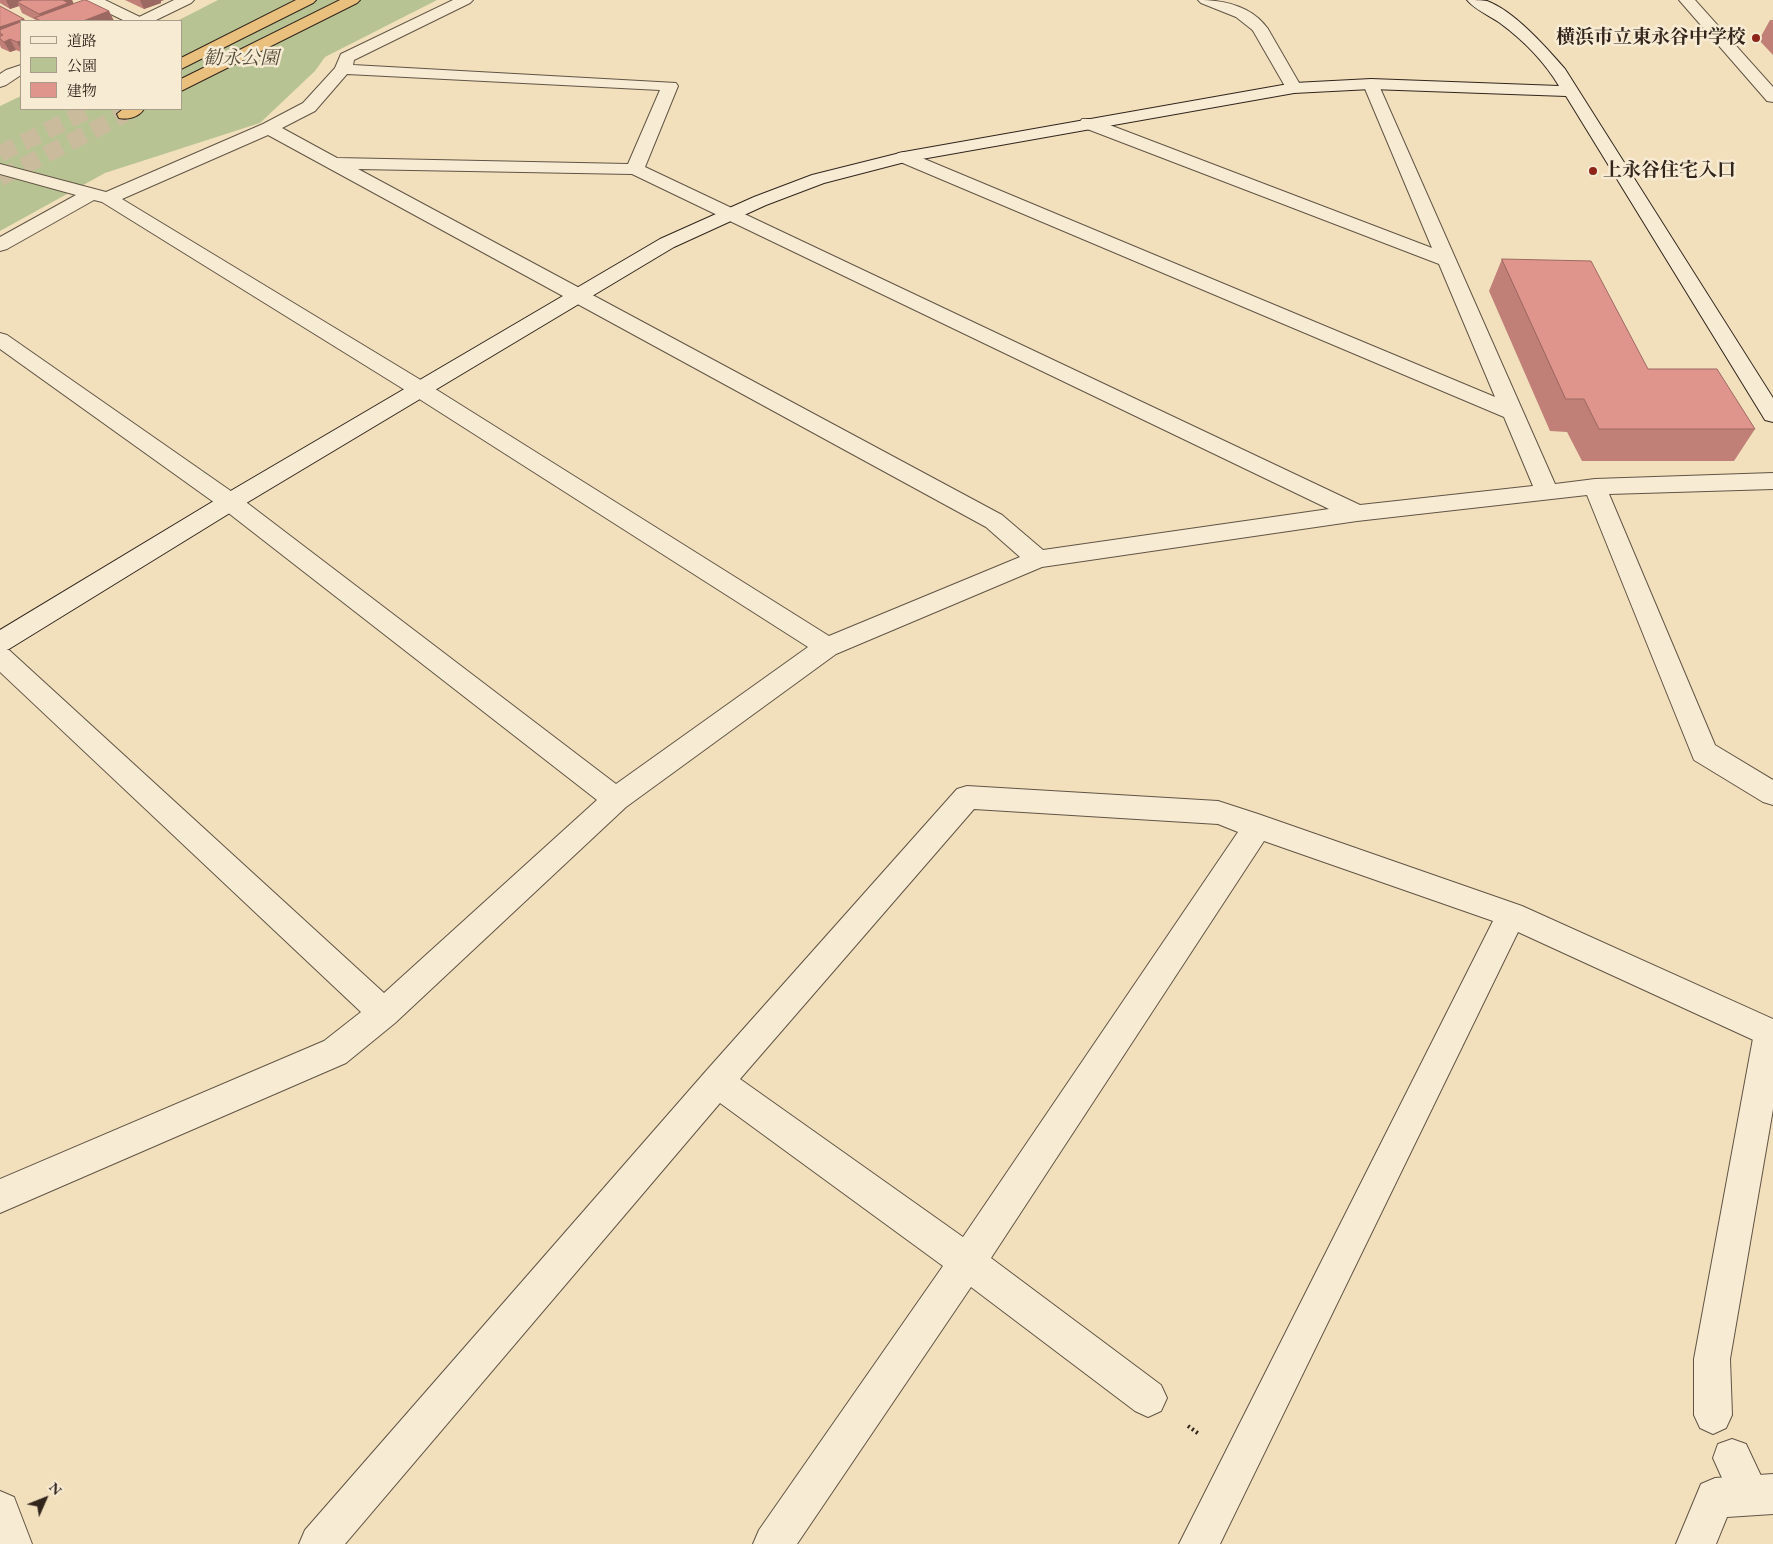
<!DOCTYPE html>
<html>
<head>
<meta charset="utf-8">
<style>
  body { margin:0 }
  #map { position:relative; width:1773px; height:1544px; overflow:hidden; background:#f2e0bd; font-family:"EB Garamond","Noto Serif JP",serif }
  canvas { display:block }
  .legend { position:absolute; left:20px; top:20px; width:162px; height:90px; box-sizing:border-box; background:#f7ebd4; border:1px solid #a89c8a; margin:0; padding:6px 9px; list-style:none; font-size:15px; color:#31251c }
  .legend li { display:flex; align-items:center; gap:10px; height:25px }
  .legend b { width:25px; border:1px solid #a89c8a }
  .north { position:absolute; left:20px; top:1474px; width:50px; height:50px; -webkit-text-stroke:4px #f7ebd4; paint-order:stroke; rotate:46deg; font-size:14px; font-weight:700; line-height:20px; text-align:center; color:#31251c }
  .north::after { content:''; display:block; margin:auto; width:18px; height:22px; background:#31251c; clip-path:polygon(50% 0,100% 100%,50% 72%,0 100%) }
</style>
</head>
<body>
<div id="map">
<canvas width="1773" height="1544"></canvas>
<ul class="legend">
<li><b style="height:6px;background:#f7ebd4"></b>道路</li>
<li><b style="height:14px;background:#b8c393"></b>公園</li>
<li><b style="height:14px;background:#df958c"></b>建物</li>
</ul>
<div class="north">N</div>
</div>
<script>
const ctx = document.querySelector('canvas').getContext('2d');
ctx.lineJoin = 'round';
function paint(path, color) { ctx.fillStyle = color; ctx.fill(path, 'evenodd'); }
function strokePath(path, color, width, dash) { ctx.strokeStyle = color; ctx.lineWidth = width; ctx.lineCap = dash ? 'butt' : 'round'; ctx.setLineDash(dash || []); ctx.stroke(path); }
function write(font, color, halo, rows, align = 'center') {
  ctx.font = font + ' "EB Garamond","Noto Serif JP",serif'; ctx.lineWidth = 5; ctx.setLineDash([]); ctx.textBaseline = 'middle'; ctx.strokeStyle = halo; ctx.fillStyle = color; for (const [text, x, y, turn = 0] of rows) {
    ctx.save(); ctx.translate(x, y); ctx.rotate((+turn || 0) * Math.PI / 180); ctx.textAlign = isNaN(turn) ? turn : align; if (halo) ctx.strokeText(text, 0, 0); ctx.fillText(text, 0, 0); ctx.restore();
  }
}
paint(new Path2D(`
  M218,0h219l-112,57 -10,14 -55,52 -155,50 -105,58v-125l21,-10v13h160v-88h-4z`), '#b8c393');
strokePath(new Path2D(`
  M0,154l91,-45
  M0,178l125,-64`), '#cbbb9d', 17, [17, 9]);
const lane = new Path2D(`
  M85,0h20l37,18 3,3h-20l-37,-18z
  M1260,24l5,2 3,3 34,59 -2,3h-12l-2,-3 -34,-59 3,-3z
  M1770,1018l3,2v89l-43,250 2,56 -6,13 -13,6 -13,-6 -6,-13v-56l60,-326 5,-10z
  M1732,1439l14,5 24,51 -6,14 -14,6 -14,-6 -23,-51 5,-14z`);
const street = new Path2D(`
  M174,0h20l-3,3 -37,18h-20l3,-3z
  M453,0h20l-3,3 -116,57 -1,5 323,18 2,3 -33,81 715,338 173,-19 -29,-69 -606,-256 -3,-4 3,-4 6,-1 6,1 585,244 -56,-133 -357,-137 -3,-4 3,-4h12l338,129 -69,-164 2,-3h12l178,403 40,-5 178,-6v16l-164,5 106,251 58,35v25l-10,-3 -69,-42 -107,-265 -230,26 -315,46 -206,87 -210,153 -231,216 -49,40 -346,150v-34l324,-138 37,-29 -361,-340v-25l9,3 375,343 213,-193 -375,-292 -222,-159v-16l7,2 231,161 378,288 192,-137 -395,-252 -311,-193 -8,-2 -87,49 -7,2v-14l76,-42 -76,-21v-10l106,28 157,-68 40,-21 32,-35 6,-14zM347,74l313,16 -32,74 -291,-6 -55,-30 33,-17zM268,135l718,392 34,30 -191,79 -400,-251 -307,-186zM358,169l274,5 697,335 -286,41 -41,-35z
  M1198,0c26,0 54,6 70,29l-3,3h-10l-19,-15 -35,-14z
  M1679,0h16l78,87v15l-6,-1z
  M21,65v10l-15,10 -6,2v-13l6,-4z
  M967,786l251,15 40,13 264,92 251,113v30l-255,-117 -298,612h-41l314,-623 -229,-80 -273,417 170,127 6,13 -6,13 -13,6 -13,-6 -164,-124 -174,257h-44l6,-14 184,-264 -223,-163 -375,441h-46l6,-14 401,-459 251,-282zM974,809l244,15 20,8 -275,405 -223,-158z
  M1773,1474v40l-46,3 -11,27h-40l25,-60 14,-6z
  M0,1491l14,6 18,47h-32z`);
const secondary = new Path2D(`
  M1467,0c6,0 15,0 20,1 27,10 59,46 78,68l208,329v24l-8,-2 -3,-5 -196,-319 -195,-7 -77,4 -389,69 -81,21 -58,22 -92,42 -436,261 -229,141 -9,2v-21l222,-134 438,-257 94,-42 58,-22 92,-23 390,-69 77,-4 188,7c-15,-25 -36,-46 -59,-63 -10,-7 -26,-14 -33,-23z`);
const highway = new Path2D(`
  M296,0h20l-3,3 -132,66v-11z
  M340,0h20l-3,3 -176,88v-12z
  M123,109h21c-5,8 -16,11 -25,9l-2,-4z`);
strokePath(lane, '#615444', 2);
strokePath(street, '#615444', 2);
strokePath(secondary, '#31251c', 2);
strokePath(highway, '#31251c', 2);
strokePath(new Path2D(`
  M1188,1426l11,8`), '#31251c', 4, [2, 3]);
paint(lane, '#f7ebd4');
paint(street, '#f7ebd4');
paint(secondary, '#f7ebd4');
paint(highway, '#e9c07e');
paint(new Path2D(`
  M0,0h72l2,4 35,7 5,10h-77l-1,-1 -14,-7 -3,-7 -9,3 -10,-6z
  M125,0h39l-3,1v2l-17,6z
  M0,6l24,13 1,1 -4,1v31l-5,-2 -6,2 -9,-4 -1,-3z
  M1770,20h3v35l-14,-15z
  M1502,259l146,110 107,60 -21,32h-152l-15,-29 -17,-1 -61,-140z`), '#c08078');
paint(new Path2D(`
  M6,0h29l-18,2 2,4 -9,3z
  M63,0h9l3,7 -32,14 -4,-7z
  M140,0h24l-3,1v2l-17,6z
  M109,11l5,10h-31z
  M24,19l1,2h-4v11l-18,3 -3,-2v-6z
  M10,39l6,11 -6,2 -6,-10z
  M21,41v9l-4,-8z`), '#9c6862');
const building = new Path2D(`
  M23,0h40l5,3 -29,11 -22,-12z
  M84,0h2l23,11 -26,10h-42l-6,-3z
  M0,6l24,13 -24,8z
  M21,22v19l-4,1 -7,-3 -6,3 -4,-3v-3l3,-1 -3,-2v-3z
  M1502,259l89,2 57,108h69l38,60h-156l-15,-30h-18z`);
paint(building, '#df958c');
strokePath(building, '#9c6862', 1);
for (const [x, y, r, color] of [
  [1756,38,5,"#8f2418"],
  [1593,171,5,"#8f2418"]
]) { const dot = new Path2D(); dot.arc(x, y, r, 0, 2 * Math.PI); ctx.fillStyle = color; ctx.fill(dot); strokePath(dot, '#f7ebd4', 2); }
write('bold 19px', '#31251c', '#f7ebd4', [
  ["横浜市立東永谷中学校",1746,38],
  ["上永谷住宅入口",1603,171,"left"]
], 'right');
write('italic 19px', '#534c3a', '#f7ebd4', [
  ["勧永公園",241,59]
]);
</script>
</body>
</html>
